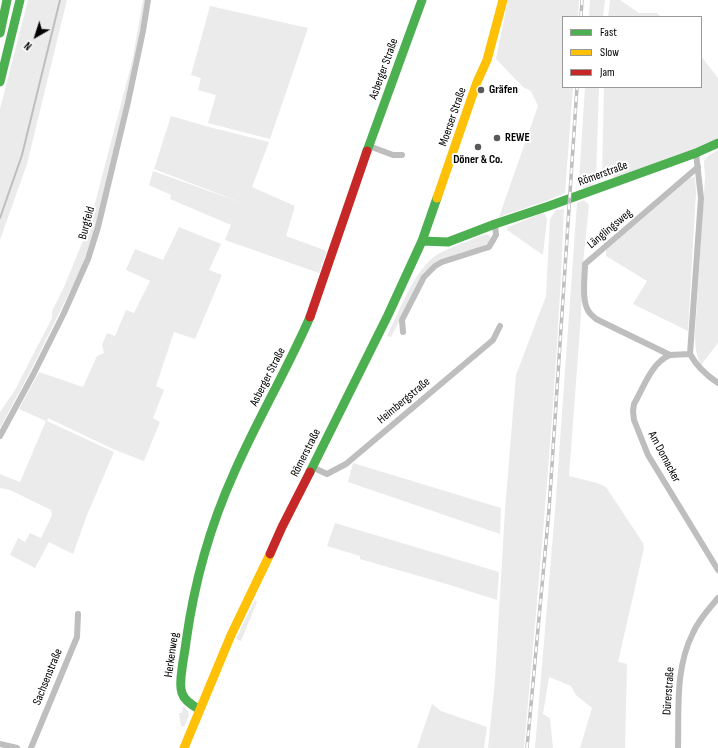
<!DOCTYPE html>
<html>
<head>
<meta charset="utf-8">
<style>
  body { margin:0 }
  #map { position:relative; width:718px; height:748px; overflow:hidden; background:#fff; font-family:"Sofia Sans Condensed",sans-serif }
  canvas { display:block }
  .legend { position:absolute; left:562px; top:16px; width:140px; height:72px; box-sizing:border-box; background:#fff; border:1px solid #999; margin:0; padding:5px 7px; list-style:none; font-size:12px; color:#000 }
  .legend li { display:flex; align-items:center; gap:8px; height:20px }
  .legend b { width:20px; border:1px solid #999 }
  .north { position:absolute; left:16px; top:16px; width:40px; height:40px; -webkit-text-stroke:3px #fff; paint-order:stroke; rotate:219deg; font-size:11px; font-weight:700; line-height:16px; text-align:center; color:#000 }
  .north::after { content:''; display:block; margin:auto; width:14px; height:18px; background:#000; clip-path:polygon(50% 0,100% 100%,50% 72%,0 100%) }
</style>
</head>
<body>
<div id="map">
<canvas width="718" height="748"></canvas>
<ul class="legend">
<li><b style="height:5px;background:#4caf50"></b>Fast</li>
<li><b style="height:5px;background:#ffc107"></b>Slow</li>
<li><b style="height:5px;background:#c62828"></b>Jam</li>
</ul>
<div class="north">N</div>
</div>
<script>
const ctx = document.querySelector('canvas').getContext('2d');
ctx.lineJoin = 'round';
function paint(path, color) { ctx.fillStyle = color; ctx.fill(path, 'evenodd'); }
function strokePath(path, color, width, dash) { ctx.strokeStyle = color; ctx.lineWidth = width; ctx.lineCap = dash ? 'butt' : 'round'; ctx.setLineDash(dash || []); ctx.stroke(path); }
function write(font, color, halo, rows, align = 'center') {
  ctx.font = font + ' "Sofia Sans Condensed",sans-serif'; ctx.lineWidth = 4; ctx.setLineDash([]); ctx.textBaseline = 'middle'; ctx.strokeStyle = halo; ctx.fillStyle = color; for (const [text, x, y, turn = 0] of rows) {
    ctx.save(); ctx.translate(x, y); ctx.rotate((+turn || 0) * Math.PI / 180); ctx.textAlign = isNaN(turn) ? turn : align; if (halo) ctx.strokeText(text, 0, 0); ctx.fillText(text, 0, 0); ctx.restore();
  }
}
paint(new Path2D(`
  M28,0h39l-40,164 -27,76v-131z
  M143,0h3l-12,63 -39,166 -14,40 -52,105 -29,54v-16l15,-22 37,-72v-7l12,-24 25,-61 43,-164z
  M508,0h71l-1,17h-15v70h10l-8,106 -19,8 -47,16 39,-111 -7,-15 -8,-4 -27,-28z
  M590,0h15l-2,17h-14z
  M610,0h10l19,13h18l4,4h-53z
  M210,6l98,22 -38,111 -62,-16 8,-28 -18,-5 3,-12 -10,-3z
  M701,56l17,22v61l-23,11 -79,27 -6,-1 -8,1 2,-90h97z
  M585,87h14l-3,90 -2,1 -1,7 -10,4v-10l-4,2z
  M171,116l38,11 60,15 -17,45 43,19 -9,30 41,15 -8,22 -94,-33 6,-15 -61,-26 1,-4 -22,-10 4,-14 92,33 -91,-35z
  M718,150v193l-17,22c-5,-10 -6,-19 -6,-30l10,-158 -1,-16 5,-6z
  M695,177l1,15 -8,139 -55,-27 14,-23 -41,-25v-6l84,-72z
  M584,200l5,5 -6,59 -2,51 -12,161 28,7 9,4 37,56 1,5 -26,114 9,2 -2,84h-45l12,-40 -16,-13 -5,-9 -22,-9 -6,37 7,4 3,30h-18l20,-237 22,-308z
  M564,209c-7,180 -24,360 -40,539h-36l7,-68 10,-170 11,-135 30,-79 4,-77 6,-9z
  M540,214h5l2,5 -4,36 -36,-25 1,-3z
  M179,227l42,17 -12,26 13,5 -27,64 -21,-7 -18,54 8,4 -11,28 7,4 -16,39 -29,-11 -67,-32 -1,3 67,31 -27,63 -14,39 -24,-12 -14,26 -25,-13 8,-17 7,4 5,-9 11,5 11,-23 -1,-5 -41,-20 -10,-2v-14l20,8 26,-61 -27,-12 20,-37 44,15 14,-31 7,-3 -2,-8 5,-12 8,3 11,-26 8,3 16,-32 -24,-11 9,-21 28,11z
  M487,234l3,2 1,4 -2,3 -11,6 -12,2 -24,9 -18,12 -33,65 -4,-1c12,-24 27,-65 48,-80 12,-8 34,-15 48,-21z
  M353,463l148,45 -1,26 -152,-52z
  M335,523l164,49 -2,28 -47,-15 -90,-26v-3l-33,-10z
  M255,600l2,2 -16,39 -5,-2z
  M432,704l9,7 46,16 -3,21h-67z
  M183,706l5,5 1,4 -5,12 -3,-1 -2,-13h3z`), '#ebebeb');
strokePath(new Path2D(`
  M0,218l22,-63 38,-155`), '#bebebe', 2);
strokePath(new Path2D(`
  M369,146l24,9h9
  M696,153l5,45 -11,156c7,13 16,21 28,29
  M403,332l-1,-12 22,-43 11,-11 7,-4 47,-15 7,-12 -1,-11
  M690,354l-20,1 -74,-36c-2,-2 -5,-4 -7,-7 -8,-11 -4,-35 -4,-48l113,-97
  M670,355c-19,8 -26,32 -36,49l-1,7 1,9 14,35 70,115
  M0,436l33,-61 31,-62 24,-54 10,-32 30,-125 15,-71 5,-31
  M312,467l15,7 19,-10 147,-124 7,-14
  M0,744l17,4
  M31,748l46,-111 1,-23
  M678,748c1,-39 -3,-80 15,-115 6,-14 16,-24 25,-35`), '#bebebe', 6);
strokePath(new Path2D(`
  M0,33l7,-33
  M0,82l20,-82
  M367,151l55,-151
  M422,241l26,1 47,-18 54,-18 147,-53 22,-10
  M310,472l78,-157 34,-74 15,-43
  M199,709c-20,-10 -20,-20 -17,-40 1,-9 3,-18 4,-27 8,-58 24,-116 48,-169 23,-53 53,-103 76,-156`), '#4caf50', 9);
strokePath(new Path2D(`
  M437,198l40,-116 10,-22 16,-60
  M184,748l47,-113 39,-81`), '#ffc107', 9);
strokePath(new Path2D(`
  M310,317l57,-166
  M270,554l12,-27 28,-55`), '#c62828', 9);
const rail = new Path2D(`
  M581,17l1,-17
  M527,748l22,-238 28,-423`);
strokePath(rail, '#bebebe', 3.5);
strokePath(rail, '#fff', 2, [6]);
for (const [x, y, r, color] of [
  [481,90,4,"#595959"],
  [497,138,4,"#595959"],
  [478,147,4,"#595959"]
]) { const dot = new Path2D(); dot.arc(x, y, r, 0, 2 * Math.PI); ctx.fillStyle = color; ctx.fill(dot); strokePath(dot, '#fff', 1.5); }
write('12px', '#000', '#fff', [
  ["Asberger Straße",384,69,-70],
  ["Moerser Straße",453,117,-71],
  ["Römerstraße",603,174,-20],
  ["Burgfeld",87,223,-75],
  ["Länglingsweg",610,229,-40],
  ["Asberger Straße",268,377,-63],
  ["Heimbergstraße",404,401,-40],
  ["Römerstraße",306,453,-63],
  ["Am Domacker",664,457,62],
  ["Herkenweg",172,655,-82],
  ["Sachsenstraße",48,677,-68],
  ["Dürerstraße",669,691,-86]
]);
write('bold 12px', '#000', '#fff', [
  ["Gräfen",489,90],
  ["REWE",505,138],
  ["Döner & Co.",478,160,"center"]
], 'left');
</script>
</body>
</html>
